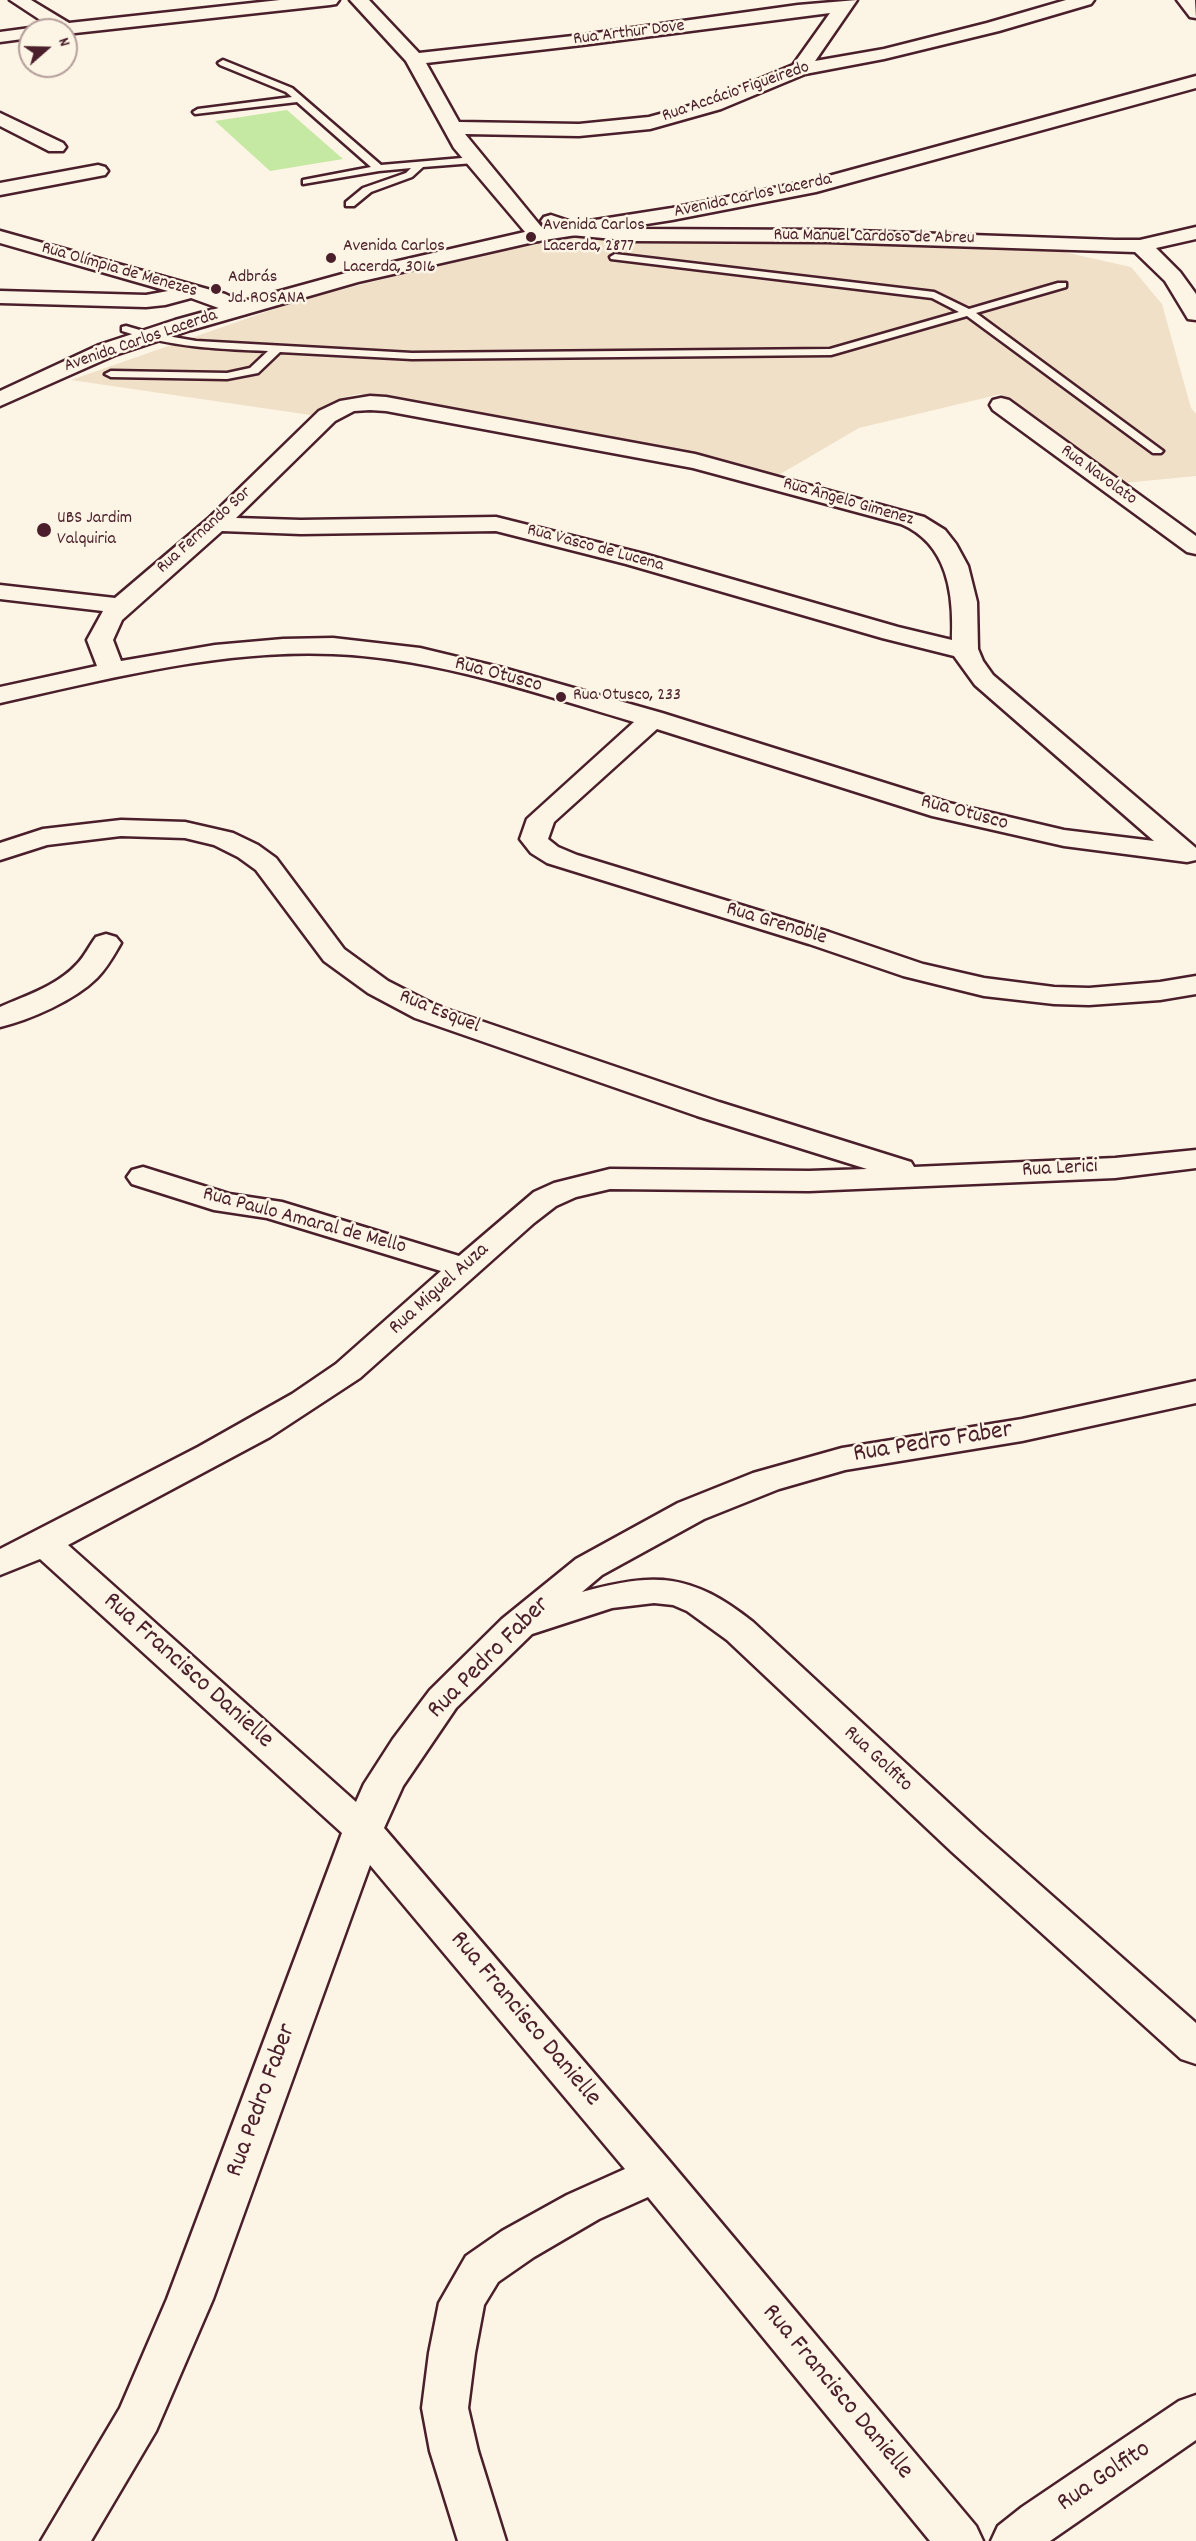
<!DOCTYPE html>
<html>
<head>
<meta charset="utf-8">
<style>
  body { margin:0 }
  #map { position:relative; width:1196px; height:2541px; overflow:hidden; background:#fcf5e5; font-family:Dekko,sans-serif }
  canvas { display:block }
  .north { position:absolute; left:18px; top:18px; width:60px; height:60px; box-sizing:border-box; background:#fcf5e5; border:2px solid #b59f9b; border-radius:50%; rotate:70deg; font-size:16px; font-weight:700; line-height:24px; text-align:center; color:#4a1f2b }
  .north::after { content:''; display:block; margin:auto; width:21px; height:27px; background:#4a1f2b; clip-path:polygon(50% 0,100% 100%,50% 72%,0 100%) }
</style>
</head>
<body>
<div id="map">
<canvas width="1196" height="2541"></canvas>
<div class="north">N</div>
</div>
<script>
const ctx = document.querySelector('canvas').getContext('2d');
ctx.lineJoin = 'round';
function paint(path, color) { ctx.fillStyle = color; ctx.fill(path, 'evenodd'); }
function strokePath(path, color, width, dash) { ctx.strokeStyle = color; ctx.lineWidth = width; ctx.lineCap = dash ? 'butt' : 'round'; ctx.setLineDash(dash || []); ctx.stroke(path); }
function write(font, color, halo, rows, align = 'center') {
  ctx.font = font + ' Dekko,sans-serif'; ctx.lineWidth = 5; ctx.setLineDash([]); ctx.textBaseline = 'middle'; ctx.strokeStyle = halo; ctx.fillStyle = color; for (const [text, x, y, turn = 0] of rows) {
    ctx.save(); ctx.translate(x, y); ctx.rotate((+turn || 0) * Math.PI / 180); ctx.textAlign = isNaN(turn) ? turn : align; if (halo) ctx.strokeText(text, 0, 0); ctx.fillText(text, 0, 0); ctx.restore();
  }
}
paint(new Path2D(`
  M592,234l445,12 94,21 31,37 29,104 5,6v62l-72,7 -123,-89 -142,34 -82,48 -418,-82 -19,4 -23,18 -246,-36 229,-80 183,-46z`), '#f0e0c8');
paint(new Path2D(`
  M287,110l56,49 -73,12 -55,-50z`), '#c5e8a2');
const lane = new Path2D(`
  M223,60l69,28 89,77 93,-8 5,3 -5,3 -51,4 -11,10 -41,15 -17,14h-8v-4l17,-14 43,-15 5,-5 -32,3 -76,13v-4l68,-13 -74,-65 -102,12 -2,-2 5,-3 94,-12 -6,-5 -66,-27 -2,-2z
  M615,254l319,38 35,17 89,-26h8v4l-90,26 187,138 -2,2h-8l-186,-137 -136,39 -419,4 -132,-7 -22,21 -31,6 -116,-2 -6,-3 6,-3 116,2 23,-5 18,-17c-49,-2 -98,-4 -146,-20v-4l4,-1 24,7 46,8 216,12 418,-4 129,-37 -27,-14 -321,-39 -1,-2z`);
const street = new Path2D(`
  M10,0h21l38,23 211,-23h59l-3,4 -6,1 -264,29v-4h-25l7,-5z
  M350,0h19l50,53 163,-18 216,-30 59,-5 -42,61 69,-12 103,-26 79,-23h28l-3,4 -92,27 -115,28 -79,15 -84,35 -71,20 -71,7 -114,-2 83,101 -3,4 -7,2 -7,-2 -77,-91 -48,-87zM830,13l-37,52 -86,36 -58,16 -70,7 -120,-2 -33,-59 156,-18z
  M1177,0h18l1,18 -6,-1z
  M30,28l7,2h-7v8l-30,4v-10z
  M0,113l63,30 3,4 -3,4h-14l-49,-25z
  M98,165l7,2 3,4 -3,4 -105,20v-12z
  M551,215l24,8 60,6 192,1 288,10h25l56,-13v12l-40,9 24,24 16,22v26l-8,-1 -23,-38 -30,-29 -308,-10 -192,-1 -64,-6 -27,-10 -3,-4 3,-4z
  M0,231l225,63 21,10 3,5 -3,5 -8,1 -47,-17 -26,7 -19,2 -146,-4v-12l146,4 22,-4 -168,-48z
  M370,396l16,1 309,57 229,63 21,13 11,14 12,22 9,36 1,47 5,12 10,14 203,173v12l-9,2 -123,-16 -132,-30 -275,-87 -103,93 -6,17 10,8 19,8 252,77 94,32 61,14 70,9 35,1 71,-6 36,-6v18l-36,6 -71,5 -35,-1 -70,-8 -81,-20 -94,-32 -262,-81 -16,-10 -11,-14 7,-20 107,-97c-98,-29 -198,-64 -301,-68 -110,-5 -226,25 -333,49v-16l97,-21 -10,-26 16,-29 -103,-12v-14l115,13 93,-79 111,-108 21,-10zM370,410l16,1 307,57 208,56c47,20 53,70 51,116l-54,-13 -254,-73 -148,-37 -195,3 -65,-2 99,-97 19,-10zM222,531l79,3 195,-3 130,33 256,74 72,18 21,29 179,156 -90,-11 -115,-27 -287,-90 -159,-45 -83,-20 -87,-10 -50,1 -68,6 -94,16 -8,-21 9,-20z
  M1001,398l8,2 187,136v18l-9,-2 -194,-142 -3,-5 3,-5z
  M121,820l64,2 48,11 25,12 18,13 68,91 44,32 49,25 282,96 192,60 3,5 201,-9 81,-8v18l-81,10 -306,13 -199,-2 -34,8 -20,9 -22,17 -174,155 -90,59 -202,108 288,257 8,-18 29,-45 37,-49 72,-71 74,-60 102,-56 75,-30 89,-25 180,-29 174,-38v22l-174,38 -177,29 -66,19 -75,30 -102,56 -20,17c74,-20 109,-19 171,30l227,210 216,191v41l-15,-5 -229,-207 -225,-212 -40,-29 -14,-6 -19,-2 -42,5 -80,26 -76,74 -53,78 -19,42 287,335 305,363 7,15h-53l-282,-344 -49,22 -65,38 -36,25 -14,23 -9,48 -7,55 10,43 28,90h-48l-28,-90 -8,-43 7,-55 10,-50 27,-47 36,-25 65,-36 58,-26 -255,-304 -157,434 -57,132 -65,110h-50l79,-133 47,-109 175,-466 -302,-274 -40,16v-26l198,-102 94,-53 44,-30 105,-93 -174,-53 -53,-8 -82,-26 -5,-7 5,-7 11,-3 86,27 53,8 177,54 75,-64 20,-9 56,-14 199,2 58,-2 -170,-53 -282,-98 -47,-25 -44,-32 -68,-91 -18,-13 -24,-12 -29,-7 -64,-2 -74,9 -47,15v-17l43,-14z
  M106,934l10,3 5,6c-7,12 -14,25 -24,35 -22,22 -67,42 -97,49v-20c27,-12 57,-21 77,-43 8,-8 12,-18 19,-27z
  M1196,2395v45l-146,101h-59l7,-15 24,-19 157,-106z`);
const secondary = new Path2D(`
  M1196,76v12l-380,104 -144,28 -134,21 -180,41 -167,48 -76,25 -115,51v-15l99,-46 76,-25 171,-47 192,-44 134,-21 142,-28z`);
strokePath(lane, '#4a1f2b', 5);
strokePath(street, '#4a1f2b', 5);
strokePath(secondary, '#4a1f2b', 5);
paint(lane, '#fcf5e5');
paint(street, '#fcf5e5');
paint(secondary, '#fcf5e5');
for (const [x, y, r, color] of [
  [531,237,6,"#4a1f2b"],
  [331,258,6,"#4a1f2b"],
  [216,289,6,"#4a1f2b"],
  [44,530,8,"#4a1f2b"],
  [561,697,6,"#4a1f2b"]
]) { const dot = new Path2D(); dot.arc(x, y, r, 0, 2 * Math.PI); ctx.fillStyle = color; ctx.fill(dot); strokePath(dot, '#fcf5e5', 2); }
write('18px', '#4a1f2b', '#fcf5e5', [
  ["Rua Arthur Dove",629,34,-7],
  ["Rua Accácio Figueiredo",736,93,-19],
  ["Avenida Carlos Lacerda",753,197,-12],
  ["Rua Manuel Cardoso de Abreu",874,238,1],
  ["Rua Olímpia de Menezes",119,271,16],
  ["Avenida Carlos Lacerda",141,342,-19],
  ["Rua Navolato",1098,476,36],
  ["Rua Ângelo Gimenez",848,503,16],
  ["Rua Fernando Sor",205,531,-42],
  ["Rua Vasco de Lucena",595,549,15]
]);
write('18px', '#4a1f2b', '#fcf5e5', [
  ["Avenida Carlos",543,227],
  ["Lacerda, 2877",543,248],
  ["Avenida Carlos",343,248],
  ["Lacerda, 3016",343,269],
  ["Adbrás",228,279],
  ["Jd. ROSANA",228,300],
  ["UBS Jardim",57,520],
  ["Valquiria",57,541],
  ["Rua Otusco, 233",573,697]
], 'left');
write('21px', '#4a1f2b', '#fcf5e5', [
  ["Rua Otusco",498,676,15],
  ["Rua Otusco",964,814,15],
  ["Rua Grenoble",776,925,17],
  ["Rua Esquel",439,1013,22],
  ["Rua Lerici",1060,1170,-3],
  ["Rua Paulo Amaral de Mello",304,1222,15],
  ["Rua Miguel Auza",440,1290,-42],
  ["Rua Golfito",877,1760,43]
]);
write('26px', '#4a1f2b', '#fcf5e5', [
  ["Rua Pedro Faber",933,1444,-9],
  ["Rua Pedro Faber",490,1659,-45],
  ["Rua Francisco Danielle",187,1672,42],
  ["Rua Francisco Danielle",524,2020,50],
  ["Rua Pedro Faber",263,2101,-70],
  ["Rua Francisco Danielle",836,2393,50],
  ["Rua Golfito",1105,2478,-34]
]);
</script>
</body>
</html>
